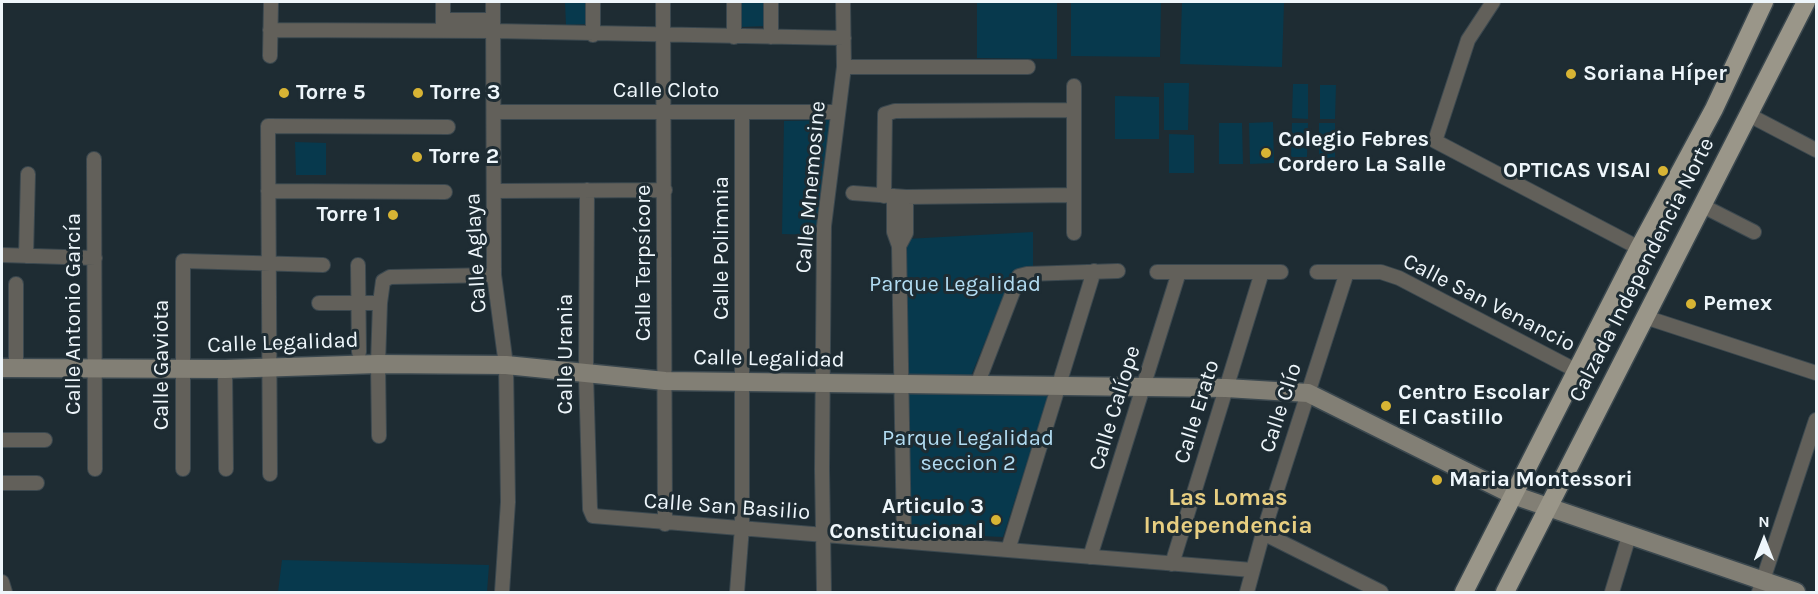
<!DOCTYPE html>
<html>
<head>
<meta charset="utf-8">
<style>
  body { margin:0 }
  #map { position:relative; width:1818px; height:594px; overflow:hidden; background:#1e2c33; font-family:Karla,sans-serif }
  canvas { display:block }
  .frame { position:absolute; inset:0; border:3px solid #eef6fb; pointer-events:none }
  .north { position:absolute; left:1734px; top:510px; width:60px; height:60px; -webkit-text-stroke:4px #1e2c33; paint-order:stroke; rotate:0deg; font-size:16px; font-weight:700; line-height:24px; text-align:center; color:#eef6fb }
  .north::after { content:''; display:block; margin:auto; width:21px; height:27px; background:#eef6fb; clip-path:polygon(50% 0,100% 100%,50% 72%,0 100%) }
</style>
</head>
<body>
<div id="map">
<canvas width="1818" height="594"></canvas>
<div class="frame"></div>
<div class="north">N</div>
</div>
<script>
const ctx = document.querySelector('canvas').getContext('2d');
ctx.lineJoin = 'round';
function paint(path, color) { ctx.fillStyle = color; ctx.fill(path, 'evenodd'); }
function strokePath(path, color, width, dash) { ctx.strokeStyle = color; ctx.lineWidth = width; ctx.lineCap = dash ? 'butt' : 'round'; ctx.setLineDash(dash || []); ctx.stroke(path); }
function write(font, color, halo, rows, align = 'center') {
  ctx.font = font + ' Karla,sans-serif'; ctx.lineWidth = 6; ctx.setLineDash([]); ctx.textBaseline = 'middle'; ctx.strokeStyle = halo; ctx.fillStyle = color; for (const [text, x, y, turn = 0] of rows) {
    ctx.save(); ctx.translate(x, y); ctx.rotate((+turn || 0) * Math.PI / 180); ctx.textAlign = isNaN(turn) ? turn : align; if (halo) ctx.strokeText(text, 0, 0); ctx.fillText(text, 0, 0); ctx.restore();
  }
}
paint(new Path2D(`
  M565,2h23v22l-22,1z
  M741,2h25v24l-25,1z
  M977,2h80v57l-80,-1z
  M1071,2h90l-1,55 -89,-1z
  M1182,2h102l-2,65 -102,-3z
  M1164,83h25l-1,47h-24z
  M1293,84h15v35l-16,-1z
  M1320,85h16l-1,34h-15z
  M1115,96l44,1v42h-44z
  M831,120l-13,115 -36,-1 2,-113z
  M1273,122l1,41 -24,1 -1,-41z
  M1219,123h23l1,41h-24z
  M1292,123h16l-1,34h-16z
  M1319,123h16v35h-16z
  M1169,134l25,1v38h-25z
  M295,142l31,1v32h-30z
  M1033,232v39h-19l-43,105h-64l-1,-137z
  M907,389l142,5 -46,143 -93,-4z
  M282,560l207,5 -2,27h-209z`), '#07394d');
const street = new Path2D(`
  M443,2v27
  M493,2l1,273 12,90 2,137 -6,90
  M663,2l2,522
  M734,2v35
  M1493,2l-25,38 -33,101 204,107
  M443,20h50
  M270,30l224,1 350,7
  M593,35v-33
  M771,37v-35
  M270,56l1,-54
  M844,67h184
  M1074,86v147
  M494,112h344
  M1749,115l67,35
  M94,159l1,310
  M587,190l-1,184 4,135 3,7 659,54
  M268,191l177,1
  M494,191l171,-1
  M853,193l53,4 168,-2
  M884,196l1,-82 10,-3 179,-1
  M894,196v36l5,14 5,295
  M1701,205l53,27
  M899,246l7,-13v-36
  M2,255l93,3
  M26,256l2,-82
  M358,265l1,87
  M1157,272h124
  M1317,272h64l18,6 178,93
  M16,284v84
  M319,303h61
  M1645,317l171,56
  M225,369l1,100
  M977,385l42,-109 8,-2 91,-3
  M379,436l-1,-72 2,-61 3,-22 7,-4 104,-2
  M2,440h43
  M183,469v-208l140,4
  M270,474l-2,-348 180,1
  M2,483h35
  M1263,533l118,59
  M1008,550l86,-279
  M1090,557l89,-285
  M1172,564l90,-292
  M2,582l3,10
  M737,592l5,-65v-415
  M824,592l-2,-123 2,-243 20,-159 -1,-65
  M1247,592l16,-59 84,-261
  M1612,592l17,-56
  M1759,592l57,-172`);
const secondary = new Path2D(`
  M2,368l223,1 153,-5 128,1 159,16 561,7 82,5 205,102 283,97`);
const primary = new Path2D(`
  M1464,592l175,-344 75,-139 50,-107
  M1505,592l301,-590`);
strokePath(street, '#3b484f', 16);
strokePath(secondary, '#3b484f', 21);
strokePath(primary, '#3b484f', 21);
strokePath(street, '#62605a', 14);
strokePath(secondary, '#827f75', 18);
strokePath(primary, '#9a9689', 18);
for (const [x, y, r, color] of [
  [1571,74,6,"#d8b434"],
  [284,93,6,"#d8b434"],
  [418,93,6,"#d8b434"],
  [1266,153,6,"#d8b434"],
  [417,157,6,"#d8b434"],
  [1663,171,6,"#d8b434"],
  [393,215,6,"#d8b434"],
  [1691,304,6,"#d8b434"],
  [1386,406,6,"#d8b434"],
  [1437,480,6,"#d8b434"],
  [996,520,6,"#d8b434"]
]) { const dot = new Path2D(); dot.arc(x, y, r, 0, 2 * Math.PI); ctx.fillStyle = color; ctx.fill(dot); strokePath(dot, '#1e2c33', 2); }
write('bold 22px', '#eef6fb', '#1e2c33', [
  ["Soriana Híper",1583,74],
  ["Torre 5",296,93],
  ["Torre 3",430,93],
  ["Colegio Febres",1278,140],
  ["Cordero La Salle",1278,165],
  ["Torre 2",429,157],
  ["OPTICAS VISAI",1651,171,"right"],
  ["Torre 1",381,215,"right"],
  ["Pemex",1703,304],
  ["Centro Escolar",1398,393],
  ["El Castillo",1398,418],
  ["Maria Montessori",1449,480],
  ["Articulo 3",984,507,"right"],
  ["Constitucional",984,532,"right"]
], 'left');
write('22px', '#eef6fb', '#1e2c33', [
  ["Calle Cloto",666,91],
  ["Calle Mnemosine",811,187,-85],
  ["Calle Polimnia",722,248,-90],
  ["Calle Aglaya",476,253,-93],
  ["Calle Terpsícore",644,263,-90],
  ["Calzada Independencia Norte",1642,270,-63],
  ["Calle San Venancio",1489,303,27],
  ["Calle Antonio García",74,314,-90],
  ["Calle Legalidad",283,343,-2],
  ["Calle Urania",566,354,-90],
  ["Calle Legalidad",769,359,1],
  ["Calle Gaviota",162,365,-90],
  ["Calle Calíope",1115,408,-73],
  ["Calle Clío",1281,408,-72],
  ["Calle Erato",1197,412,-73],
  ["Calle San Basilio",727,507,4]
]);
write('22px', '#b2dcf2', '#1e2c33', [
  ["Parque Legalidad",955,285],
  ["Parque Legalidad",968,439],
  ["seccion 2",968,464]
]);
write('bold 24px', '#e7ce81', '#1e2c33', [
  ["Las Lomas",1228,498],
  ["Independencia",1228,526]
]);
</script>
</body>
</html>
